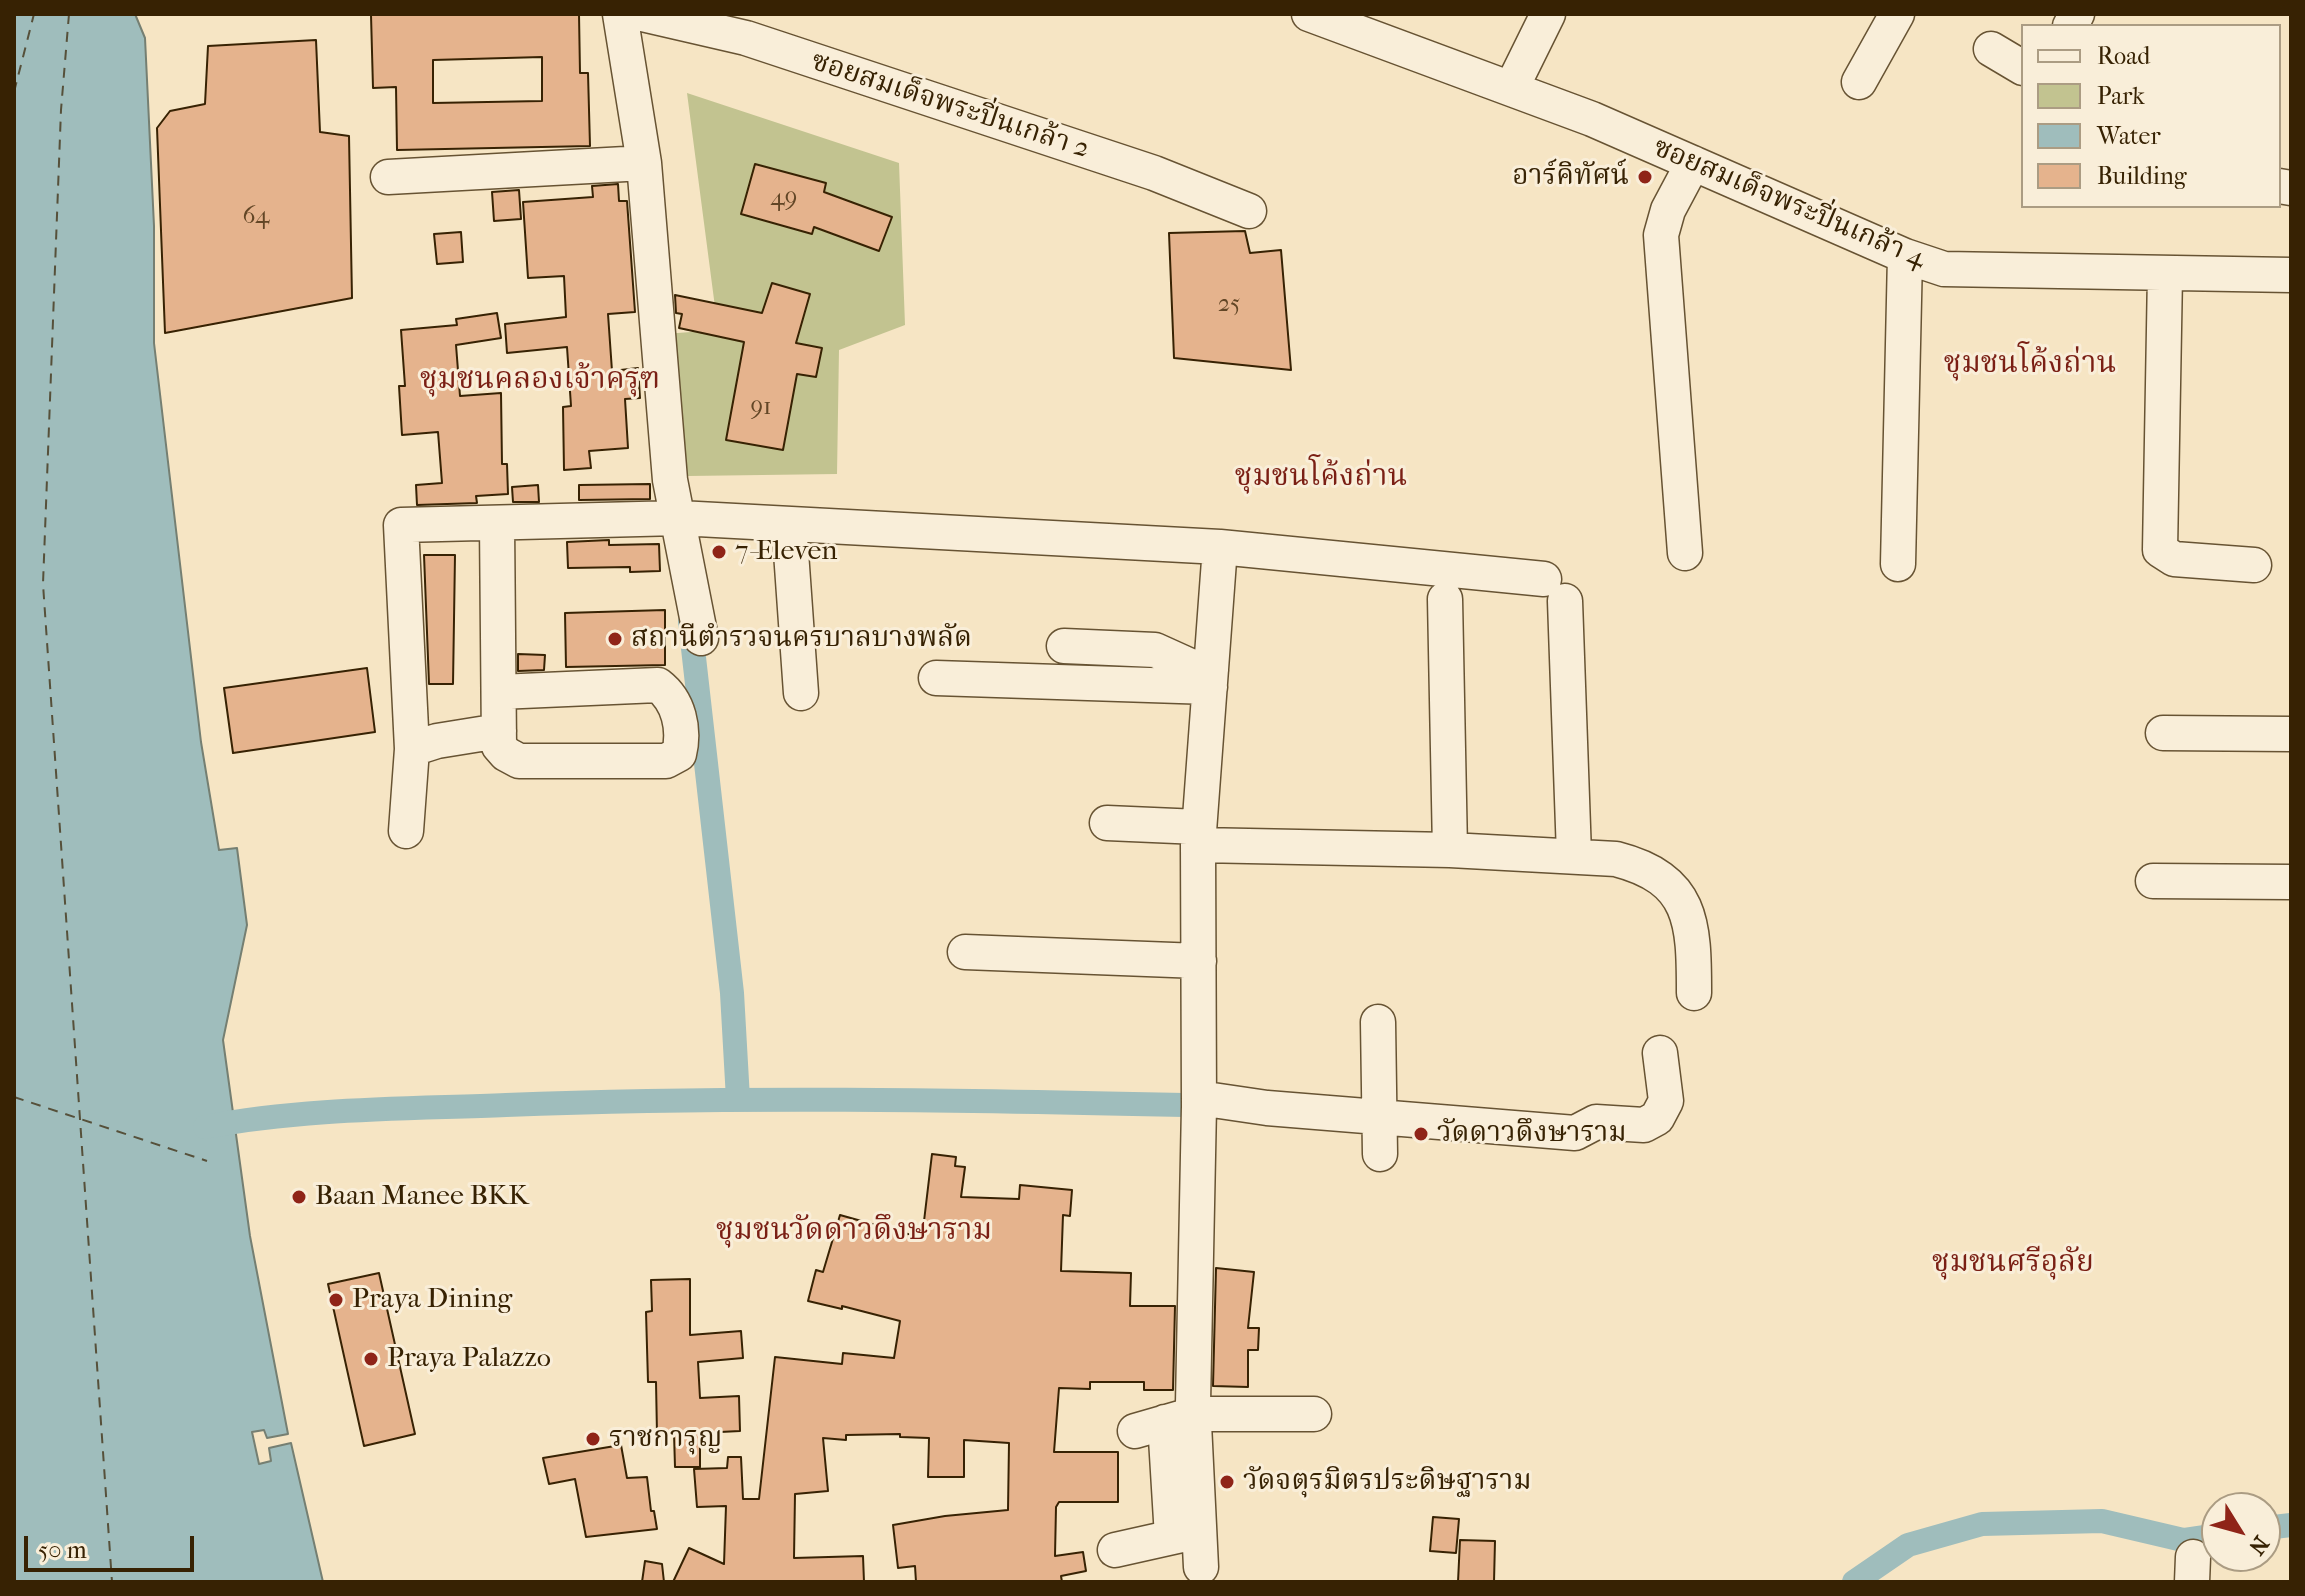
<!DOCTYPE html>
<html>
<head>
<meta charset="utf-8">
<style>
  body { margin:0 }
  #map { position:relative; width:2305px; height:1596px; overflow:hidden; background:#f6e5c4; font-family:"IM FELL French Canon",serif }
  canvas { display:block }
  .frame { position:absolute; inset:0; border:16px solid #372203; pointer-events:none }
  .legend { position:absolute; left:2021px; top:24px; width:260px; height:184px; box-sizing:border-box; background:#f9eed9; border:2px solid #ab9c83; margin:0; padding:10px 14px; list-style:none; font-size:24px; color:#372203 }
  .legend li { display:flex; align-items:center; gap:16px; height:40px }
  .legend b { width:40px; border:2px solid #ab9c83 }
  .north { position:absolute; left:2201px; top:1492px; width:80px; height:80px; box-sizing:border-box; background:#f9eed9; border:2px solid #ab9c83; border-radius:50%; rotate:127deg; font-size:22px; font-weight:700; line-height:32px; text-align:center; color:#372203 }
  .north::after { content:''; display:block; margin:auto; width:28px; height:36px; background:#8f2418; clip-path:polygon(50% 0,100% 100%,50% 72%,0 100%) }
  .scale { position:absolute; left:24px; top:1536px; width:170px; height:36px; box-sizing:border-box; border:4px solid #372203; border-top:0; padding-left:10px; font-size:24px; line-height:28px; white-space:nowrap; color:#372203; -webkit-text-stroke:6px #f9eed9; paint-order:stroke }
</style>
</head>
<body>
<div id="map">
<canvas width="2305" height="1596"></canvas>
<div class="frame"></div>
<ul class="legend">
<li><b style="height:10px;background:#f9eed9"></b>Road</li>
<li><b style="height:22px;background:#c2c390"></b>Park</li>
<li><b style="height:22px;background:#9fbdbc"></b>Water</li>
<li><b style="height:22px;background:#e5b38d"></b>Building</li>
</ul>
<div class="north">N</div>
<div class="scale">50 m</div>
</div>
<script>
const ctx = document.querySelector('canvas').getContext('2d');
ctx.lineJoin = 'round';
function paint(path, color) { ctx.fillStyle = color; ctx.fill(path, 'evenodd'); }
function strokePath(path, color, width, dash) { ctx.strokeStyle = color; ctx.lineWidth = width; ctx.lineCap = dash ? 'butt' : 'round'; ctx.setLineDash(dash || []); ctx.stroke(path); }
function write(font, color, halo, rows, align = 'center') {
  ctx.font = font + ' "IM FELL French Canon","Noto Serif Thai",serif'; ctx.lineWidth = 6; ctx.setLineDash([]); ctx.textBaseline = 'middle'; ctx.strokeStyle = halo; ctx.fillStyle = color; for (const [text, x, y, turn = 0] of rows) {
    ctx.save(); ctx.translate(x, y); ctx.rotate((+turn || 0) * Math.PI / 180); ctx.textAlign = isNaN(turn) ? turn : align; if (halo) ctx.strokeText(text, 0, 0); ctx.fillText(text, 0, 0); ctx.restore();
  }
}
paint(new Path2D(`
  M687,93l212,70 6,162 -66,25 -2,124 -149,2 -24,-142 54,-4z`), '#c2c390');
const water = new Path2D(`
  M14,14h121l10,24 9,188v117l47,399 18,108 18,-2 10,77 -24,115 27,196 38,198 -21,4 -3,-8 -12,2 7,32 12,-3 -2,-13 22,-5 32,139h-309z`);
paint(water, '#9fbdbc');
strokePath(water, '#757f72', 2);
strokePath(new Path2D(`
  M690,622l42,371 6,106
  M205,1127c99,-19 200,-18 301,-22 227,-9 452,-5 679,0
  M2265,1528l26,-3
  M1854,1582l54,-37 74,-21 120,-3 81,19 34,-5`), '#9fbdbc', 24);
strokePath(new Path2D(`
  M69,14l-8,96 -18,474 69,998
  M14,92l20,-78
  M14,1097l193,64`), '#56503a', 2, [10, 8]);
const building = new Path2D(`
  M579,14l1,59h8l2,73 -193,4 -1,-63 -23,1 -2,-73zM542,57v44l-109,2v-43z
  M316,40l4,92 29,4 3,162 -187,35 -8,-205 13,-17 35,-7 3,-58z
  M755,164l71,19 -2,9 68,25 -13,34 -65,-24 -2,7 -71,-20z
  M618,184l1,17h8l8,111 -27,2 4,57 26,-3 2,30 -15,1 3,49 -39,3 2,17 -27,2 -1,-63 8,-1 -4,-59 -60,6 -2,-29 61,-7 -2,-41 -36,2 -5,-76 70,-5 -1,-11z
  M519,190l2,29 -27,2 -2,-29z
  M1245,231l5,22 31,-3 10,120 -117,-12 -5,-125z
  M461,232l2,30 -26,2 -3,-30z
  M772,283l38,11 -14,49 26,5 -6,29 -19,-3 -14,76 -57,-10 18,-98 -65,-14 3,-14 -6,-1 -1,-18 87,18z
  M497,313l4,25 -45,7 4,51 41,-3 1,71h5l1,30 -32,2 1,7 -60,2 -1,-20 26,-2 -4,-51 -36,3 -3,-49h6l-4,-56 56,-5 -1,-6z
  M650,484v15l-71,1v-15z
  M538,485l1,17h-26l-1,-15z
  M609,540v5l50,-1 1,27 -30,1v-5l-62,1 -1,-26z
  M424,555h31l-2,129h-24z
  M665,610v55l-99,2 -1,-54z
  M518,654l27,1 -1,15 -26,1z
  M367,668l8,64 -142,21 -9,-65z
  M932,1154l24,3 -1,9 10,1 -4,30 58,2 1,-14 52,5 -2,26 -7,-1 -2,56 70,2 -1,33h45l-2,84h-29v-8h-54v7l-31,-1 -5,64h64v50h-59l-3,5 -1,49 28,-4 3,19 -25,5 1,6h-146l-1,-16 -17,2 -5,-43 52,-9 63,-6 1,-67 -45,-3v37h-36l1,-39 -29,-1v-3l-54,1v5l-23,-2 5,53 -33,3 -1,64 69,-2 1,26h-191l16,-34 35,16 2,-58 -29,1 -3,-38 33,-1 1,-11h13l2,42h16l16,-142 67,7 1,-11 51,5 6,-37 -58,-15v3l-34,-8 8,-31 7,2 17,-57 82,23z
  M1216,1268l38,4 -6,56h11l-1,22h-10v37l-35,-1z
  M379,1273l36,161 -51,12 -36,-162z
  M690,1279v56l51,-4 2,27 -45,4 2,36 39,-2 1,35 -40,2v34h-25l-1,-34 -17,1 -1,-52h-8l-2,-70 6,-1 -1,-31z
  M621,1445l6,33 20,-1 4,34h3l3,18 -71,8 -11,-58 -26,5 -6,-26z
  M1433,1517l26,2 -3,34 -26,-2z
  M1460,1540l35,1 -1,41h-36z
  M645,1561l17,3 2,18h-22z`);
paint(building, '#e5b38d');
strokePath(building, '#372203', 2);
const minor = new Path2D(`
  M620,14l24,149 26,317 31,158
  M642,14l104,24 408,135 95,38
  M1309,14l283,105 313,137 39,13 347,6
  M2070,26l7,-12
  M1991,49l32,19
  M1859,82l38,-68
  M1511,89l37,-75
  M388,177l256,-14
  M2279,186l12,2
  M2165,274l-5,276 14,9 80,6
  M497,524l2,222 7,8 13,7h147l13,-7c6,-25 0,-53 -21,-69l-159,7
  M789,524l12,169
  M1685,553l-24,-318 7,-25 25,-47
  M1898,564l7,-308
  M1445,599l5,251
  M1565,601l9,254
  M1064,646l91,4 42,19 14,1
  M936,678l274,9
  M2163,733l128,1
  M412,749l25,-8 62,-10
  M1107,823l92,4
  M406,831l6,-82 -11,-224 278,-7 541,29 324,32
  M1198,845l252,5 166,9c77,20 78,63 78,134
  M2153,881l138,1
  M965,952l234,9
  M1378,1022l2,132
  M1199,1098l68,10 308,25 21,-11 48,3 13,-7 9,-17 -6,-48
  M1165,1422l7,115
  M1135,1431l59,-17h120
  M1115,1550l76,-17
  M1201,1567l-8,-164 6,-297 -1,-261 22,-298
  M2192,1582l1,-25`);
strokePath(minor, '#675333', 37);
strokePath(minor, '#f9eed9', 34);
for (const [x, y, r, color] of [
  [1645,177,8,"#8f2418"],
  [719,552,8,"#8f2418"],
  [615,639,8,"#8f2418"],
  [1421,1134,8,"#8f2418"],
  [299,1197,8,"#8f2418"],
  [336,1300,8,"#8f2418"],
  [371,1359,8,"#8f2418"],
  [593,1439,8,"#8f2418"],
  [1227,1482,8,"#8f2418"]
]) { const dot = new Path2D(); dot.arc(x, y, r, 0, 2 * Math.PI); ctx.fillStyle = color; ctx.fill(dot); strokePath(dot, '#f9eed9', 3); }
write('24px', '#624626', null, [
  ["49",784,199],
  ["64",256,217],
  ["25",1229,305],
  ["91",761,408]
]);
write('28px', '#372203', '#f9eed9', [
  ["ซอยสมเด็จพระปิ่นเกล้า 2",950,106,18],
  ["ซอยสมเด็จพระปิ่นเกล้า 4",1789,204,23]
]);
write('28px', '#372203', '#f9eed9', [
  ["อาร์คิทัศน์",1629,177,"right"],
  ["7-Eleven",735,552],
  ["สถานีตำรวจนครบาลบางพลัด",631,639],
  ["วัดดาวดึงษาราม",1437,1134],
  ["Baan Manee BKK",315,1197],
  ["Praya Dining",352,1300],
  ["Praya Palazzo",387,1359],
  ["ราชการุญ",609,1439],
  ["วัดจตุรมิตรประดิษฐาราม",1243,1482]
], 'left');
write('30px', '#7a1f14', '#f9eed9', [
  ["ชุมชนโค้งถ่าน",2030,365],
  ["ชุมชนคลองเจ้าครุฑ",540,381],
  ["ชุมชนโค้งถ่าน",1321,478],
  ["ชุมชนวัดดาวดึงษาราม",854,1232],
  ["ชุมชนศรีอุลัย",2013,1264]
]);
</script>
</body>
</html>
